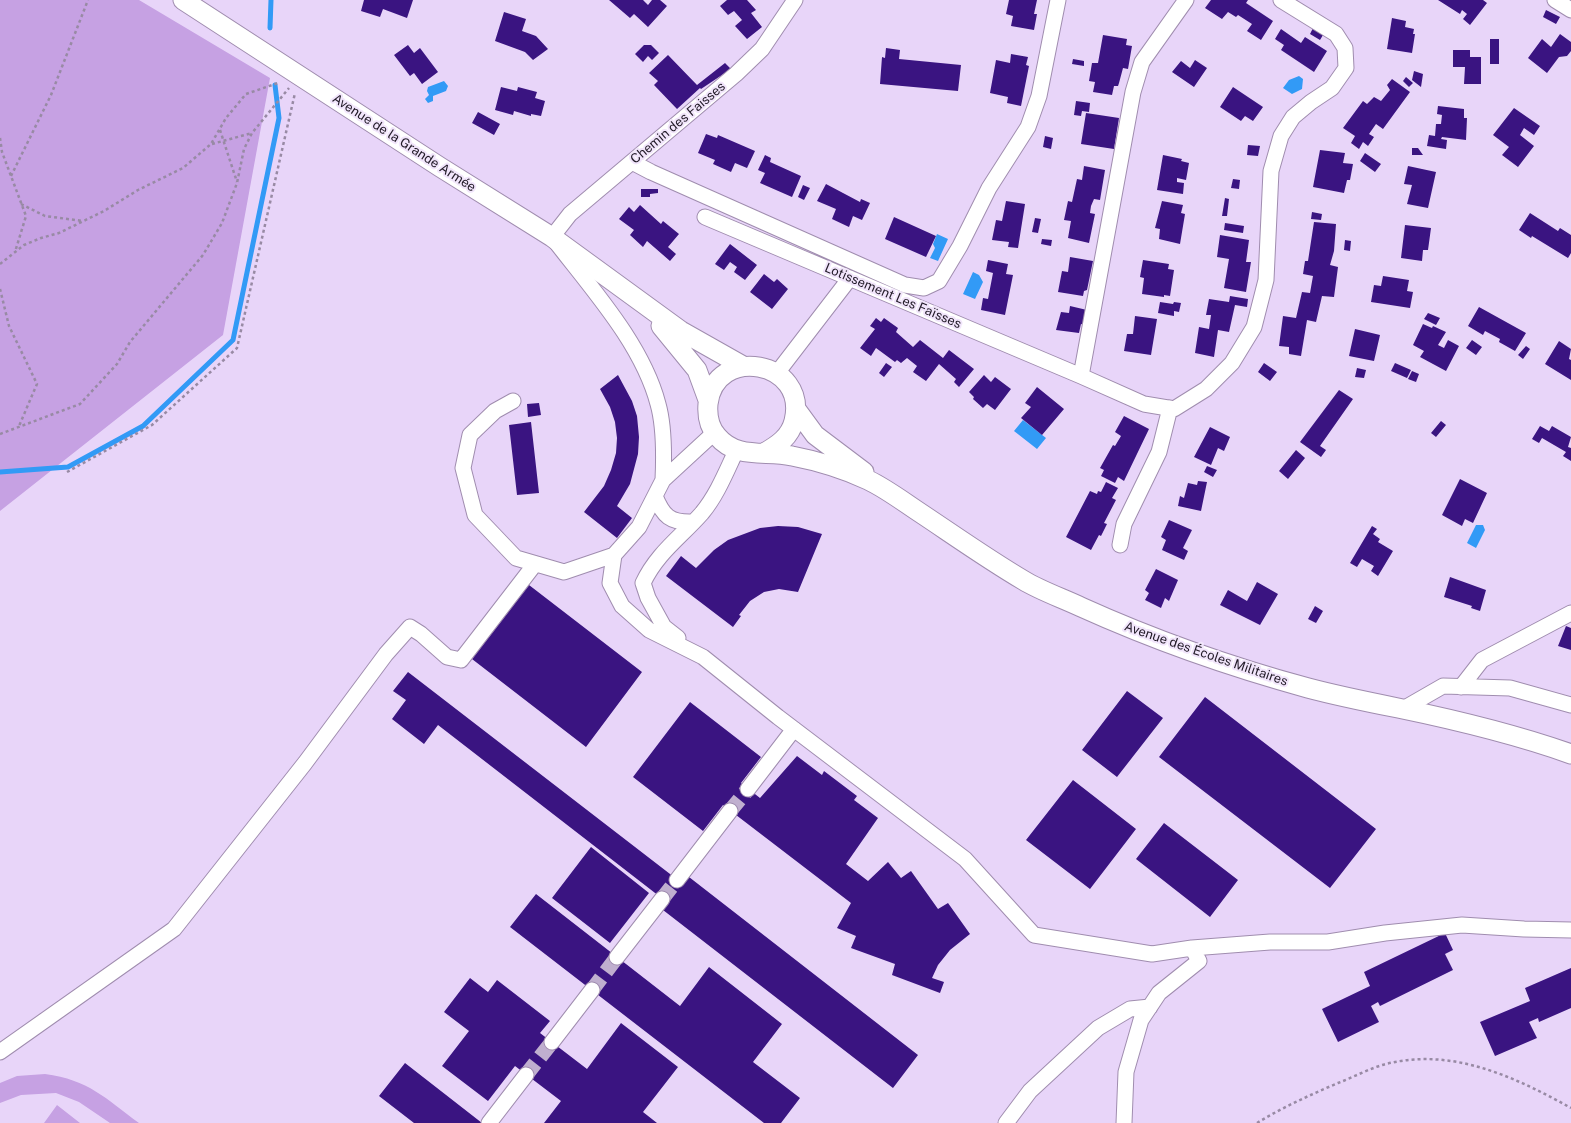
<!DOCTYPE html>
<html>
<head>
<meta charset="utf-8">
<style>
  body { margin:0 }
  canvas { display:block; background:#e8d5f9 }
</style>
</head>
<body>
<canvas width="1571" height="1123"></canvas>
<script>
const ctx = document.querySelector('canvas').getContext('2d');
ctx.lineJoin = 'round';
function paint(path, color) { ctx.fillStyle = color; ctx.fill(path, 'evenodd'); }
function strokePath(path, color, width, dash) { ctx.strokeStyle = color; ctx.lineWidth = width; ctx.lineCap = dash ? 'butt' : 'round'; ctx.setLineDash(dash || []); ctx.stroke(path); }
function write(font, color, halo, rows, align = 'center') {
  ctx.font = font + ' "Public Sans",sans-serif'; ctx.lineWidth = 4; ctx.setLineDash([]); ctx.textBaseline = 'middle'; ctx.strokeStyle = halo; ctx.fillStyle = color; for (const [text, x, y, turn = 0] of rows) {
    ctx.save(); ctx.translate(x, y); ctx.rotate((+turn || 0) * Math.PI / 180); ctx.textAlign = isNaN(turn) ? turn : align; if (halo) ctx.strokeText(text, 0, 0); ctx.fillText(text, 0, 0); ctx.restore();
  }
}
paint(new Path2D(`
  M0,0h139l131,78 -47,257 -223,176z
  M45,1074c44,6 60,24 94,49h-29l-31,-21 -23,-9 -35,2 -21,8v-20l17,-7z
  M57,1105l23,18h-36z`), '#c6a1e3');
paint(new Path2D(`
  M1299,76l4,3 -1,10 -10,5 -9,-6 6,-8z
  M444,81l4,5 -2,5 -13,5v5l-5,2 -3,-4 4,-4 -2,-4 1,-4z
  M937,234l11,5 -10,22 -8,-3 5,-10 -2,-4z
  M973,272l6,3 4,7 -8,17 -12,-5z
  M1023,420l23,18 -9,11 -23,-18z
  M1476,525h7l2,5 -9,18 -9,-5z`), '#329af6');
strokePath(new Path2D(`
  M270,28l1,-28
  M0,472l68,-5 75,-41 90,-86 46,-222 -4,-33`), '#329af6', 5);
paint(new Path2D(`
  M364,0h49l-6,18 -24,-9 -3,8 -19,-6z
  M609,0h34l5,5 4,-5h8l7,6 -19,21 -14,-13 -4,4z
  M727,0h20l9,10 -5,3 11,14 -15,12 -12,-13 7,-6 -8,-9 -6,4 -8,-9z
  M1009,0h28l-3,14h3l-3,16 -23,-4 2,-10 -7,-2z
  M1211,0h37l-2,3 27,18 -12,19 -14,-9 5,-7 -14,-9 -2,2 -8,-5 -6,7 -17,-11z
  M1438,0h45l4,3 -17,22 -7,-6 4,-5 -5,-4 -2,4z
  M1546,10l14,7 -4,7 -13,-7z
  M504,12l22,7 -4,12 14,5 12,13 -15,11 -8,-8 -30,-11z
  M1392,18l14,3 -1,6 9,2 -1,5h2l-3,19 -25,-4z
  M1313,28l10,7 -3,5 -10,-6z
  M1281,29l20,14 4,-6 22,14 -13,21 -33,-22 3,-5 -9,-6z
  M1560,34l11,8v9l-4,5 -8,1 -12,16 -19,-15 14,-19 9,8z
  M1103,35l24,4 -1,6 6,1 -4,23 -5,-1 -4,15 -1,3h-4l-2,9 -19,-3 2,-10 -6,-1 3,-18h6z
  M1490,39h9v25h-9z
  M408,45l6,8 6,-5 18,24 -16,12 -8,-11 -4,3 -16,-21z
  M644,45h7l8,8 -7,7 -4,-4 -5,6 -8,-8z
  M886,48l14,2 -1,9 62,6 -3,26 -78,-7 2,-27 3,1z
  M1453,50h17v7h11v27h-17l1,-17h-12z
  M1011,54l17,3 -2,8 3,1 -8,40 -14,-3 1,-6 -18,-4 6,-33 14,3z
  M668,55l29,30 28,-22 6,6 -30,20 -1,-1 -23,21 -23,-24 4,-4 -9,-8z
  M1073,59l11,2v5l-12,-2z
  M1195,60l12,8 -13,19 -22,-15 9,-11 9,7z
  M1414,71l9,3 -2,13 -9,-7z
  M1406,77l7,6 -4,4 -6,-6z
  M1392,79l18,13 -27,37 -7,-5 -7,10 5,3 -6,9 -5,-4 -4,7 -8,-6 4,-7 -12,-8 20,-27 4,3 7,-7 7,4 9,-11 -3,-5z
  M501,87l16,4 1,-4 19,5 -2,6 10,3 -4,15 -10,-2v2l-17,-5 -1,4 -18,-5z
  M1233,87l30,20 -10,14 -8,-5 -4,5 -21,-14z
  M1076,101l14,2 -1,9 -7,-1 -1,5 -7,-1z
  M1438,106l26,3v9h3l-1,22 -24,-3 -1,2 6,1 -1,9 -19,-3 2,-11 6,1 1,-12h5l1,-9 -5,-1z
  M1514,108l26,18 -6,9 -10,-7 -4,7 14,11 -16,21 -16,-12 7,-8 -16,-12z
  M478,112l22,12 -6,11 -22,-12z
  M1086,113l33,5 -5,31 -33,-5z
  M706,134l11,4 1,-3 37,16 -8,17 -12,-5 -4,9 -18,-8 2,-4 -17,-7z
  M1045,136l8,2 -2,11 -8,-2z
  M1248,145l12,1 -2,10 -11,-1z
  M1412,148h6l5,7h-11z
  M1320,150l25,3 -2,10 10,1 -3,16h-3l-3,13 -31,-6z
  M1365,153l16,11 -6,8 -15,-11z
  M765,155l6,3 -1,4 31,14 -9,21 -32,-14 5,-10 -7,-3z
  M1163,155l19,4 -1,2 8,2 -3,17 -9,-2v4l7,1 -1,11 -26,-4z
  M1084,166l21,4 -5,30 -6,-1 -3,7 -1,7 5,1 -6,29 -21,-5 3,-17 -7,-1 4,-19 4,1 5,-23 5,1z
  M1408,166l28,6 -8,36 -21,-4 5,-19 -8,-1z
  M1233,179l7,1 -1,9 -8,-1z
  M826,184l34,18 1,-3 9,4 -8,17 -9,-4 -4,11 -17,-8 4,-10 -19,-8z
  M803,185l7,3 -6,12 -6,-3z
  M641,189h17v4l-8,1v3h-9z
  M1225,198l4,1 -2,17h-5z
  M1006,201l19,3 -7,44 -10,-1 1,-5 -17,-2 4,-20 6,1z
  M1162,201l21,4 -2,8 4,1 -5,30 -21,-5 1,-10 -5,-1z
  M640,205l21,19 2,-3 16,13 -11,13 8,7 -6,7 -23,-20 -4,6 -13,-12 4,-5 -15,-11 10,-12 5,5z
  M1312,212l10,2 -1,6 -10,-1z
  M1530,213l28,18 2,-3 11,7v18l-3,5 -36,-22 -1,2 -12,-8z
  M894,217l42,19 -10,21 -41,-18z
  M1035,218l6,1 -3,14 -6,-1z
  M1314,222l22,2 -2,27 -4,14 8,2 -4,30 -12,-1 -6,26 -9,-2 -6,36 -12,-2v-7l-10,-1 4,-30 13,2 6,-26 8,1 3,-17 -10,-2 2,-13h3z
  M1225,223l19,3 -1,7 -19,-3z
  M1405,225l26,3 -3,22h-5l-1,11 -21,-3z
  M1220,235l29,5 -3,22h5l-5,30 -22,-4 5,-29 -12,-2z
  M1042,239l10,1 -1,6 -10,-2z
  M1345,240l6,1 -1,10 -6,-1z
  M730,244l27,21 -12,15 -11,-8 3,-5 -7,-5 -6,8 -9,-6z
  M1070,257l23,4 -6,29 -3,1 -1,5 -25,-4 4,-21 6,1z
  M988,260l20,4 -2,10 7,1 -8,40 -24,-5 2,-12 5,1 5,-26 -7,-2z
  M1143,260l26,4 -1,5 6,1 -4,26 -6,-1v2l-22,-3 2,-16 -4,-1z
  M764,274l10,8 3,-3 11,10 -16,20 -22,-17z
  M1383,276l26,4 -2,11 6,1 -3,16 -39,-6 3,-17 7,1z
  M1230,296l18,3 -1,8 -12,-2 -6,27 -11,-2 -4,27 -19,-4 4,-26 10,2 2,-14h-5l3,-16 20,3z
  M1160,302l13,2 1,-2 7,1 -2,9 -5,-1v5l-16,-3z
  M1070,306l17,4 -2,15 -4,-1 -2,9 -23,-3 5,-18 8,1z
  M1479,307l47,26 -11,18 -16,-9 1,-3 -15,-8 -2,4 -15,-9z
  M1428,313l12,5 -4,7 -12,-6z
  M1135,316l22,3 -6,36 -27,-4 3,-17h6z
  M876,318l5,4 3,-4 14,10 -2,4 17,15 7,-7 23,18 6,-8 25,19 -15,18 -5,-5 2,-3 -17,-15 -13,17 -13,-9 4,-6 -10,-8 -6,5 -4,-3 -2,2 -19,-14 -5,8 -11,-8 15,-19 -5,-3z
  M1423,324l9,4 1,-2 13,6 -8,13 6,3 4,-8 11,6 -13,25 -26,-14 4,-6 -11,-6z
  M1355,329l25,6 -6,26 -25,-5z
  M1472,340l10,7 -6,8 -10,-7z
  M1559,341l12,8 -2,10 2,1v20l-26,-16z
  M1526,346l4,3 -7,10 -5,-4z
  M886,363l6,4 -8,10 -5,-4z
  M1264,363l13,9 -7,9 -12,-9z
  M1395,363l16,7 -4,8 -16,-7z
  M1357,368l9,2 -2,8 -9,-1z
  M1412,371l7,3 -3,8 -8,-3z
  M618,375l14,26 5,15 2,21 -1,17 -8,30 -13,22 15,12 -15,20 -33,-26 20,-26 7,-16 5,-17 1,-15 -2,-16 -5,-15 -10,-18z
  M984,375l7,7 4,-5 16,12 -16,21 -8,-6 -4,4 -10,-9 1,-2 -5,-5z
  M1037,387l27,22 -22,26 -21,-17 10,-11 -6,-4z
  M1339,390l14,9 -33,47 6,4 -5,7 -21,-15z
  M539,403l2,12 -13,2 -1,-13z
  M1124,416l25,13 -25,52 -6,-4 -3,6 -14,-7 3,-6 -4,-2 13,-23 2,1 6,-10 -6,-4z
  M1441,421l5,4 -10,12 -5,-4z
  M531,422l8,71 -22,2 -8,-70z
  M1540,426l9,5 3,-5 19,11 -3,10 3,1v13l-8,-5 3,-4 -24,-14 -3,5 -7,-4z
  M1210,427l20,10 -6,14 -6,-3 -7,17 -17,-8z
  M1296,450l9,8 -17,21 -9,-8z
  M1207,466l10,4 -4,7 -9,-5z
  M1460,479l27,14 -14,30 -8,-4 -3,7 -20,-11z
  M1198,481l9,1 -6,29 -23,-5 2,-10 4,2 4,-15 9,2z
  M1106,482l12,6 -6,10 4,2 -12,23 3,1 -6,12 -2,-1 -8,15 -25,-13 24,-46 7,3 1,-3 3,1z
  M1169,520l23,10 -9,18 5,3 -4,9 -22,-10 4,-10 -5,-3z
  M778,526l20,1 24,7 -24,58 -19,-3 -15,3 -14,9 -11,14 2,1 -8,11 -67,-51 15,-20 15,12 18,-18 14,-10 32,-12z
  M1372,526l5,3 -4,5 7,5 -2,3 15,9 -15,25 -7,-5 3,-5 -12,-7 -5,8 -7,-4z
  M1156,569l22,11 -9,21 -4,-3 -4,10 -16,-8 4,-7 -4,-3z
  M1450,577l36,13 -6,21 -9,-3 1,-2 -28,-9z
  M1257,582l21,12 -18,31 -40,-20 8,-15 19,11z
  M529,585l113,87 -56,75 -114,-88z
  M1315,606l8,5 -7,12 -8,-4z
  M1566,626l5,2v22l-13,-4z
  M408,672l275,212 6,-7 229,178 -25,33 -230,-178 5,-7 -230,-178 -14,19 -32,-25 14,-19 -13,-9z
  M1127,691l36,27 -46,59 -35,-27z
  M1205,697l171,132 -46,59 -171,-131z
  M690,702l71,55 -20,26 19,15 37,-42 25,19 2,-4 33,25 -3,4 24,18 -32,46 22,17 20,-19 13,16 10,-7 27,38 10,-6 22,31 -20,16 -12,15 -6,13 12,4 -4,11 -48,-18 3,-11 -44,-16 5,-12 -19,-8 14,-25 -128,-98 -20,26 -70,-54z
  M1073,780l63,49 -46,60 -64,-49z
  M1164,823l74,57 -28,37 -74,-58z
  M591,847l58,46 -39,50 -58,-45z
  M536,894l144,112 29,-39 73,57 -29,38 47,36 -19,25h-17l-254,-196z
  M1445,933l8,17 -8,4 8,16 -73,36 -2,-4 -7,4 8,16 -41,20 -16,-33 48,-23 -6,-14z
  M1571,968v40l-32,14 -1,-4 -9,4 8,16 -42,18 -15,-34 50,-21 -5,-13z
  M470,978l18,14 9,-12 53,41 -10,12 47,36 34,-46 57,44 -35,45 14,11h-113l17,-22 -46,-35 -27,35 -46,-35 27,-35 -25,-19z
  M405,1063l77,60h-68l-35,-27z`), '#3a1481');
strokePath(new Path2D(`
  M730,811l18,-22
  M662,899l15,-19
  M592,990l25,-33
  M526,1075l26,-33`), '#c0afcf', 15, [15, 8]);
const minor = new Path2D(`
  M1555,0l16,10
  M632,162l19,10 254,113 19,3 15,-7 21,-35 29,-58 39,-61 11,-31 19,-96
  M705,217l376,159 63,28 30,5 32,-20 26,-26 22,-36 12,-47 5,-109 10,-35 12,-19 18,-15 21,-14 14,-20 -1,-20 -9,-14 -55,-34
  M777,373l73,-95
  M1081,376l52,-284 9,-30 44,-62
  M513,401l-18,10 -25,24 -7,33 12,47 41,43 48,14 50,-17 25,-28 24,-47 51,-47
  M663,480c1,-22 1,-55 -5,-76 -16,-61 -68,-117 -106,-167l18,-23 166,-140 26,-25 33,-49
  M655,496c8,20 15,27 38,26
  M1120,545l4,-21 35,-72 11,-44
  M614,555l-4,28 12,23 27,24 54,27 75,60 187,142 69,76 118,19 40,-6 7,13 -40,32 -18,27 -15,52 -2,51
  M678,638l-14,-11 -16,-29 -5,-15c14,-30 38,-46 59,-70 15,-18 24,-41 34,-62
  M1461,687l21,-27 89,-47
  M1403,709l40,-23 67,2 61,17
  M748,789l46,-60
  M677,880l53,-69
  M1192,948l78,-6h58l57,-9 77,-8 62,4 47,1
  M617,957l45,-58
  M552,1042l40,-52
  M0,1052l174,-123 131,-166 81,-109 24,-27 11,7 26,23 14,3 74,-96
  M489,1123l37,-48
  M1006,1123l24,-32 68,-63 32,-19 20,-2`);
const tertiary = new Path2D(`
  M183,0l257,167 112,70 129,94 62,35
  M661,326l36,44 11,30
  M796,409l19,26 49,37
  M764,453c14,-8 26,-16 30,-32 15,-61 -79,-77 -86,-17 -1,12 1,23 9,32 20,24 48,14 75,20 26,5 52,13 76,24 19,9 37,23 54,34 33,22 67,46 101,66 18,11 39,18 58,27 73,33 150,60 227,81 30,8 60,14 90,20 58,12 117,26 173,46`);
strokePath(minor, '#a08daf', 17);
strokePath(tertiary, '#a08daf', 21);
strokePath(new Path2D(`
  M220,130l17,52
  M0,138l2,14 24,64 -11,36
  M212,144l40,-11
  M11,176l40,-81 37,-95
  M21,204l24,12 38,5
  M0,264l24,-19 17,-7 18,-5 45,-22 34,-21 45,-22 28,-24 15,-26 20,-24 32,-11
  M0,289l9,37 28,58 -18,42
  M0,434l80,-30 37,-40 13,-22 73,-87 19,-32 15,-40 7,-34 8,-16 37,-45
  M67,472l85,-47 85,-77 58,-255
  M1257,1123c26,-16 53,-28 81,-40 16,-6 32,-15 48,-19 66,-17 129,13 185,44`), '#988aa4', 2.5, [3, 3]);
strokePath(minor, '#fff', 15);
strokePath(tertiary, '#fff', 19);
write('13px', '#201926', '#f1e5fb', [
  ["Chemin des Faisses",678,123,-40],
  ["Avenue de la Grande Armée",404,143,33],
  ["Lotissement Les Faïsses",893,296,23],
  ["Avenue des Écoles Militaires",1206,654,19]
]);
</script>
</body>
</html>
